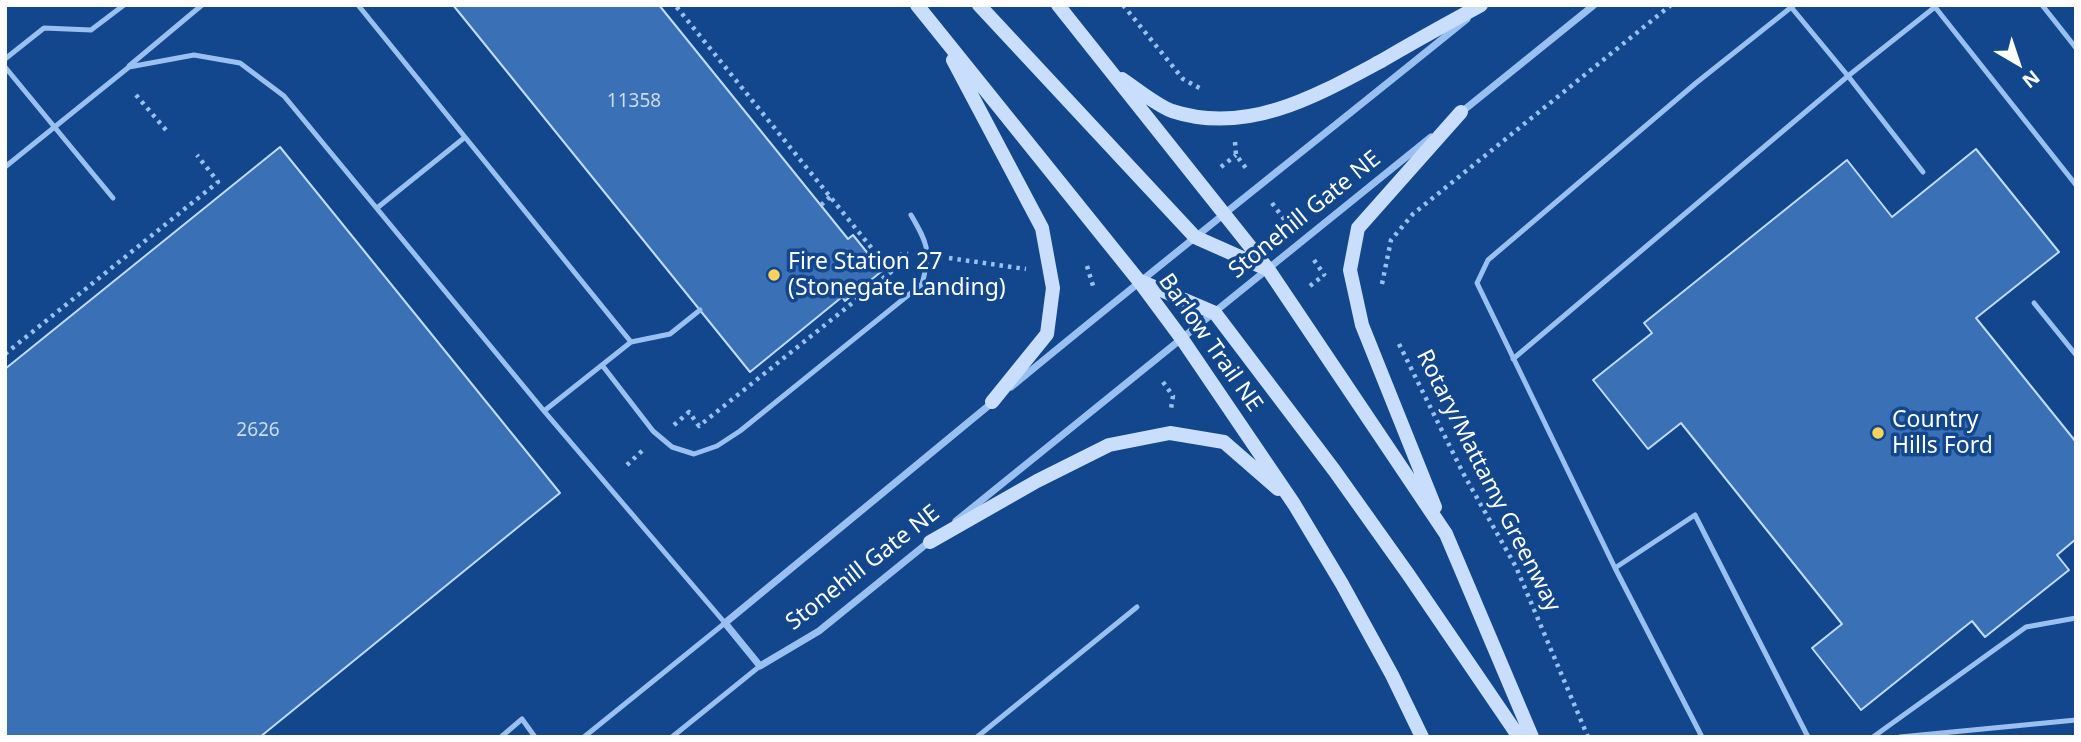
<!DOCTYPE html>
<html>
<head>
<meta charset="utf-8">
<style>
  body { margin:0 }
  #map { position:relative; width:2081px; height:742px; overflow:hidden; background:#12468d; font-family:"Noto Sans",sans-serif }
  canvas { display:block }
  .frame { position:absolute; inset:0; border:7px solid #fff; pointer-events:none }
  .north { position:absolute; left:1983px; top:28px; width:70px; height:70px; -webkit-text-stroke:5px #12468d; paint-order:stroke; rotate:141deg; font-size:19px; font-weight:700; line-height:28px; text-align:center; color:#fff }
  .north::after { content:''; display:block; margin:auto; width:24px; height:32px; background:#fff; clip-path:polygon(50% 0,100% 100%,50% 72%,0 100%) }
</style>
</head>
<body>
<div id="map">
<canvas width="2081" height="742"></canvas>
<div class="frame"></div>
<div class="north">N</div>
</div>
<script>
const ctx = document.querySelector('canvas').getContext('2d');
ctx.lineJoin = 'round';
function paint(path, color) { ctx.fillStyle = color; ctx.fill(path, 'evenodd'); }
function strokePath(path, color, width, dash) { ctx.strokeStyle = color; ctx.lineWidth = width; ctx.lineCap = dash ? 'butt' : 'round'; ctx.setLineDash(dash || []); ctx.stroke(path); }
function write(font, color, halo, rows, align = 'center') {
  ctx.font = font + ' "Noto Sans",sans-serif'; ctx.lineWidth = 7; ctx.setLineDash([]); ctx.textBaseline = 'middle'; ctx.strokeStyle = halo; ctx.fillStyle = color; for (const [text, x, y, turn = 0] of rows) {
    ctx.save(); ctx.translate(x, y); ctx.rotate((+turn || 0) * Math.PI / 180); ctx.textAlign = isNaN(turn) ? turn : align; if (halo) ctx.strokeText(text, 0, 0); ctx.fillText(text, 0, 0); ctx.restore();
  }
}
const building = new Path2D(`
  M453,5h206l189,234 5,-4 29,36 -37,30 -3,-4 -92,75z
  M280,147l280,346 -300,244h-255v-368z
  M1976,149l83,103 -83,66 100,124v97l-19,16 12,15 -84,67 -13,-16 -111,89 -49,-62 30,-24 -161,-201 -33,26 -55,-69 59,-47 -8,-10 203,-163 45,57z`);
paint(building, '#3a70b6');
strokePath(building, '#c1dbfc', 2);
strokePath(new Path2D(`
  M1123,5l60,74 20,11
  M136,95l30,35
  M1235,142l1,13 12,16
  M1221,167l15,-12
  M1272,203l18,24
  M821,205l9,-8
  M949,258l77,11
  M1314,260l11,16
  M886,266l17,-13 5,1
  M1087,266l7,23
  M1382,284l9,-44 22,-26 258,-209
  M1310,286l14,-11
  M1399,344l64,129 53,94 72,170
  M5,354l213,-172 -21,-27
  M1163,382l10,14 -2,13
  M674,425l15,-13 10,14 192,-154 -216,-267
  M627,465l16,-15`), '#9ac0f1', 4.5, [3.5, 5]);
strokePath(new Path2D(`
  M358,5l273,337
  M2042,5l34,43
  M1791,7l57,69 75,96
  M5,59l39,-31 47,2 33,-25
  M129,66l73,-61
  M5,67l108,131
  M5,167l124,-100 65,-12 46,8 44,33 260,315 181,212 -141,114
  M377,208l87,-70
  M2034,303l42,52
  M1513,359l335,-283 87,-69 141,178
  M602,365l51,66 19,16 22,7 23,-8 23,-15 182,-147c9,-33 6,-40 -11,-69
  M544,411l87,-69 39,-8 30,-24
  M1615,568l80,-53 113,222
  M501,737l21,-18 13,18
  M672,737l88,-71
  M977,737l160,-130
  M1702,737l-87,-169 -138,-285 11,-23 208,-177 98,-78
  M1873,737l153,-110 50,-9
  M1900,737l176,-17`), '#9ac0f1', 5);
strokePath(new Path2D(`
  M1459,114l135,-109
  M1011,387c150,-124 304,-245 456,-368
  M956,521l475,-384
  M930,541l-111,90 -59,35 -35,-43 268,-221`), '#9ac0f1', 7);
strokePath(new Path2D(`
  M917,5l222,276 43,58 112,165 48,80 50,91 30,62
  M979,5l216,232 72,32
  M1058,5l210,264 178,265 86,203
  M953,60l89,168 11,60 -6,46 -55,68
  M1122,79c15,10 34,26 50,32 76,25 146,-16 211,-51 32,-19 65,-37 98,-55
  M1140,281l75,32 119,157 74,104 111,163
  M1435,507l-73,-182 -12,-55 8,-42 103,-116
  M930,542l107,-61 72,-36 61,-12 54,9 54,47`), '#c9defc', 14);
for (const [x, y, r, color] of [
  [774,275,7,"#ffd25a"],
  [1878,433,7,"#ffd25a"]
]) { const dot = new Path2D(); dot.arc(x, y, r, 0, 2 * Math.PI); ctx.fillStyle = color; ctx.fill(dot); strokePath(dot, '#12468d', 2.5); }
write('19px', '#cedbed', null, [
  ["11358",634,102],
  ["2626",258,431]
]);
write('23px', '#fff', '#12468d', [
  ["Stonehill Gate NE",1305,215,-39],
  ["Barlow Trail NE",1210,343,55],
  ["Rotary/Mattamy Greenway",1488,481,63],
  ["Stonehill Gate NE",863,568,-38]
]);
write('23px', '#fff', '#12468d', [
  ["Fire Station 27",788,262],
  ["(Stonegate Landing)",788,288],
  ["Country",1892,420],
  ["Hills Ford",1892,446]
], 'left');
</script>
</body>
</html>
